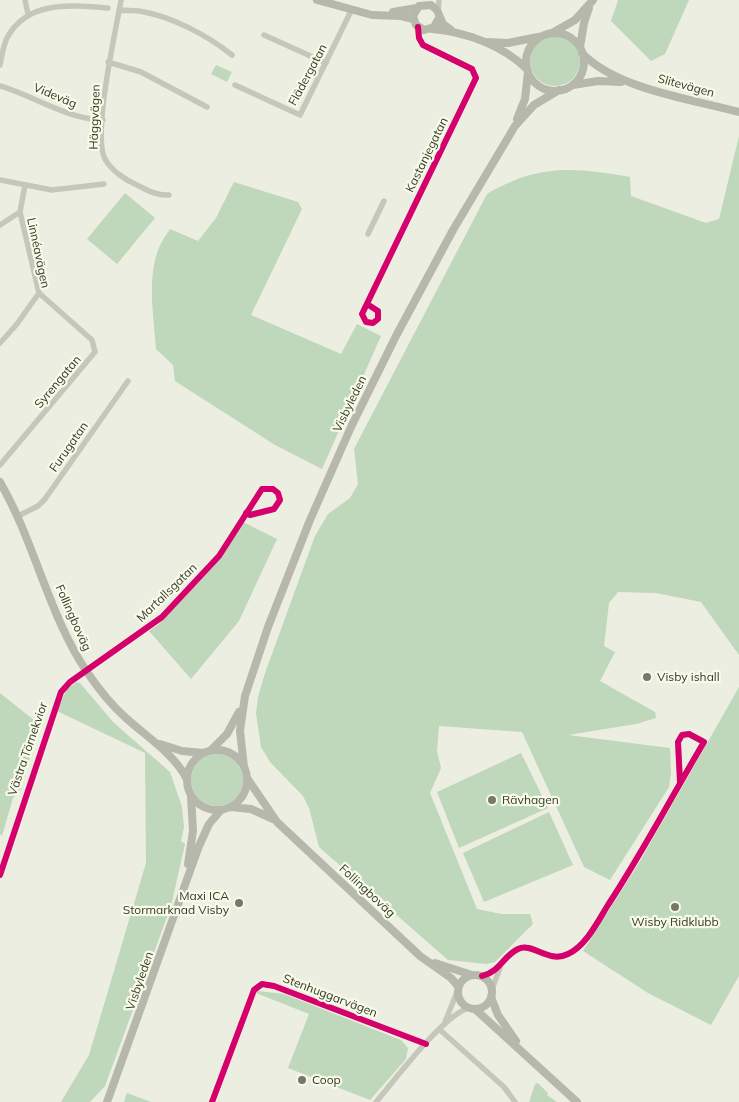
<!DOCTYPE html>
<html>
<head>
<meta charset="utf-8">
<style>
  body { margin:0 }
  canvas { display:block; background:#ebeee1 }
</style>
</head>
<body>
<canvas width="739" height="1102"></canvas>
<script>
const ctx = document.querySelector('canvas').getContext('2d');
ctx.lineJoin = 'round';
function paint(path, color) { ctx.fillStyle = color; ctx.fill(path, 'evenodd'); }
function strokePath(path, color, width, dash) { ctx.strokeStyle = color; ctx.lineWidth = width; ctx.lineCap = dash ? 'butt' : 'round'; ctx.setLineDash(dash || []); ctx.stroke(path); }
function write(font, color, halo, rows, align = 'center') {
  ctx.font = font + ' Mulish,sans-serif'; ctx.lineWidth = 4.5; ctx.setLineDash([]); ctx.textBaseline = 'middle'; ctx.strokeStyle = halo; ctx.fillStyle = color; for (const [text, x, y, turn = 0] of rows) {
    ctx.save(); ctx.translate(x, y); ctx.rotate((+turn || 0) * Math.PI / 180); ctx.textAlign = isNaN(turn) ? turn : align; if (halo) ctx.strokeText(text, 0, 0); ctx.fillText(text, 0, 0); ctx.restore();
  }
}
paint(new Path2D(`
  M618,0h71l-24,54 -14,7 -40,-40z
  M530 61a25 25 0 1 1 50 0a25 25 0 1 1-50 0Z
  M216,65l16,7 -5,10 -16,-8z
  M739,136v519l-38,-53 -45,-9 -38,-1 -9,11 -5,43 11,6 -15,29 55,31 1,6 -20,6 -68,11 102,13 1,24 -2,15 -59,93 -26,-13 -62,-135 -83,-6 -2,25 4,17 -11,25 47,116 24,5h29l3,10 -38,38 -9,2 -38,-4 -129,-113 -10,-39 -6,-12 -33,-34 -9,-15 -5,-34 2,-16 7,-24 50,-137 13,-22 22,-16 8,-14 -4,-35 133,-255c51,-30 86,-27 143,-17l1,19 75,27 13,-4z
  M234,182l64,20 4,7 -51,106 90,39 16,-30 24,12 -59,133 -47,-24 -100,-64 -2,-16 -17,-16c-2,-32 -9,-68 2,-99 3,-8 8,-15 12,-21l28,12 18,-23z
  M125,193l30,25 -38,46 -30,-25z
  M243,522l34,17 -38,82 -48,58 -42,-48 9,-6 64,-69z
  M77,682l3,1 33,39 57,50 12,35 2,20 -3,14 4,3 -14,62 -66,180 -15,16h-29l28,-47 57,-192 -1,-110 -88,-42 10,-22z
  M739,687v289l-28,49 -63,-32 -65,-42 56,-88z
  M0,693l40,32 -20,65 -7,8 -11,38 -2,-2z
  M521,753l27,55 -89,40 -22,-56z
  M191 780a26 26 0 1 1 52 0a26 26 0 1 1-52 0Z
  M549,812l24,53 -89,37 -21,-49z
  M257,991l27,3 117,46 7,8 -2,11 -36,41 -82,-32 21,-54 -53,-21z
  M538,1083l10,10 -1,2 10,7h-28l6,-18z
  M127,1093l24,9h-27z`), '#bfd7bb');
strokePath(new Path2D(`
  M25,0l3,14
  M121,0c-5,30 -29,135 -16,159 6,11 20,21 32,26 10,5 20,11 32,10
  M119,10c7,1 14,0 20,1 32,5 68,24 93,44
  M438,12l1,-12
  M264,35l62,28
  M108,62l33,10 66,35
  M0,65c2,-9 3,-19 7,-27 20,-38 64,-33 101,-30
  M235,85l65,30 52,-106
  M0,86c34,10 67,33 103,34
  M0,180l52,10 52,-6
  M0,225l20,-13
  M368,234l16,-33
  M367,304l11,7v8l-5,4 -7,-1 -4,-8 114,-236 -4,-9 -49,-24 -4,-7 -1,-11
  M0,343l17,-19 22,-31 -19,-81 5,-27
  M0,465l95,-113 -3,-12 -53,-47
  M18,516l20,-10 7,-7 83,-118
  M0,875l61,-183 9,-10 92,-65 57,-61 43,-67h11l5,4 2,7 -6,9 -24,6 -4,-2
  M482,976c19,-5 21,-20 36,-27 15,-7 30,15 50,5 18,-8 30,-33 40,-49 35,-53 64,-109 96,-163l-15,-8 -7,1 -4,7 2,40
  M492,989l8,-21
  M445,1022l12,-30
  M439,1029l65,58 11,15
  M212,1102l42,-112 8,-6 12,2 152,58
  M376,1102c19,-22 68,-88 93,-94`), '#c5c7ba', 5.5);
strokePath(new Path2D(`
  M317,0l55,15 29,1 12,3
  M393,12l24,-4
  M439,18l-5,9 -10,3 -8,-5 -3,-9 6,-10 12,-1 6,5 6,14 8,6
  M432,29c34,3 70,16 95,40
  M552,33l23,-13 18,-20
  M526 62a29 29 0 1 1 58 0a29 29 0 1 1-58 0Z
  M488,42l20,1 30,-6
  M580,47l4,-24 5,-15
  M582,53c34,36 109,46 157,59
  M573,85l25,-4 23,1
  M517,119l8,-20 3,-27
  M0,482c35,61 49,134 87,190 11,16 24,33 39,46 22,20 47,35 61,61
  M160,744l22,7 22,2
  M211,750l16,-16 12,-22
  M187 780a30 30 0 1 1 60 0a30 30 0 1 1-60 0Z
  M244,767l-4,-36 5,-35 23,-69 42,-107 41,-93 46,-93 56,-104 62,-104 19,-21 25,-15
  M247,778l30,44 143,134 31,22 7,8
  M230,807l21,2 22,10
  M188,864l5,-33 -2,-35
  M435,963l37,12
  M458 992a17 17 0 1 1 34 0a17 17 0 1 1-34 0Z
  M491,997l7,18 18,26
  M475,1009l102,93
  M107,1102l92,-256 10,-22 12,-14`), '#b6b8ab', 8);
strokePath(new Path2D(`
  M367,304l11,7v8l-5,4 -7,-1 -4,-8 114,-236 -4,-9 -49,-24 -4,-7 -1,-11
  M0,875l61,-183 9,-10 92,-65 57,-61 43,-67h11l5,4 2,7 -6,9 -24,6 -4,-2
  M482,976c19,-5 21,-20 36,-27 15,-7 30,15 50,5 18,-8 30,-33 40,-49 35,-53 64,-109 96,-163l-15,-8 -7,1 -4,7 2,40
  M212,1102l42,-112 8,-6 12,2 152,58`), '#d6006c', 6);
for (const [x, y, r, color] of [
  [647,677,5,"#777869"],
  [492,800,5,"#777869"],
  [239,903,5,"#777869"],
  [675,907,5,"#777869"],
  [302,1080,5,"#777869"]
]) { const dot = new Path2D(); dot.arc(x, y, r, 0, 2 * Math.PI); ctx.fillStyle = color; ctx.fill(dot); strokePath(dot, '#f7fbe9', 2); }
write('12px', '#393928', '#f7fbe9', [
  ["Flädergatan",308,75,-62],
  ["Slitevägen",686,86,15],
  ["Videväg",55,96,23],
  ["Häggvägen",95,117,-88],
  ["Kastanjegatan",427,155,-64],
  ["Linnéavägen",38,253,78],
  ["Syrengatan",58,382,-50],
  ["Visbyleden",350,404,-64],
  ["Furugatan",69,447,-55],
  ["Martallsgatan",167,593,-44],
  ["Follingboväg",73,618,66],
  ["Västra Törnekvior",28,749,-71],
  ["Follingboväg",367,891,43],
  ["Visbyleden",140,981,-71],
  ["Stenhuggarvägen",330,996,21]
]);
write('12px', '#393928', '#f7fbe9', [
  ["Visby ishall",657,677],
  ["Rävhagen",502,800],
  ["Maxi ICA",229,896,"right"],
  ["Stormarknad Visby",229,910,"right"],
  ["Wisby Ridklubb",675,922,"center"],
  ["Coop",312,1080]
], 'left');
</script>
</body>
</html>
